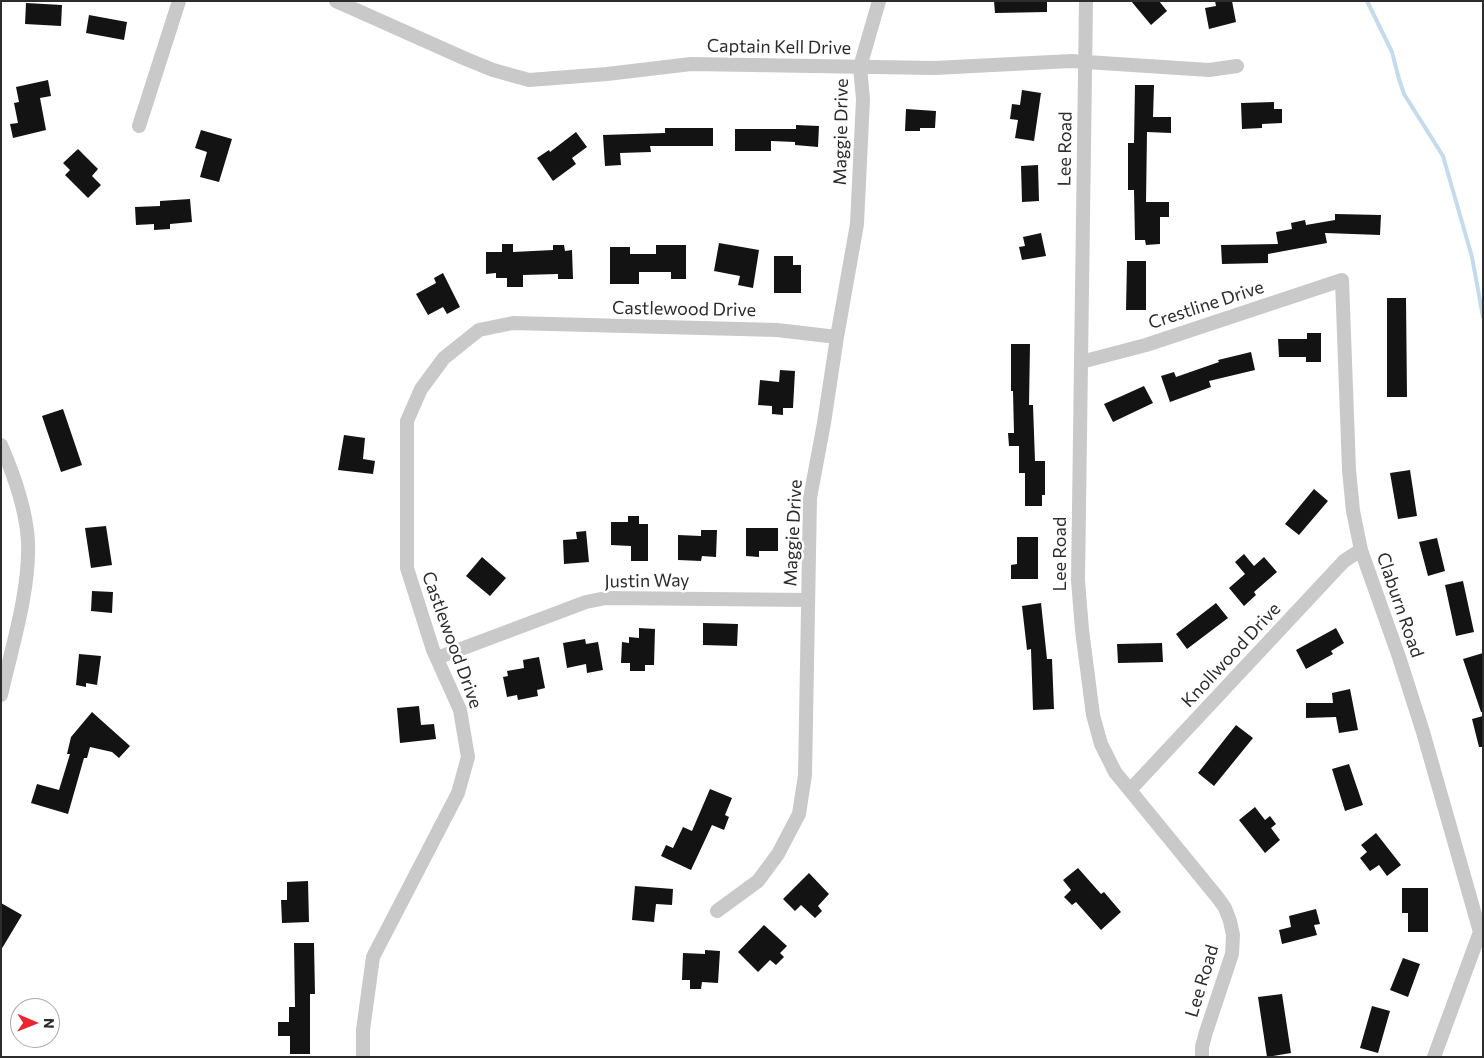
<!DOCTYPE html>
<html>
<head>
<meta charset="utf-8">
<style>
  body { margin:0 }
  #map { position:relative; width:1484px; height:1058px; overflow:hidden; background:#fff; font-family:Commissioner,sans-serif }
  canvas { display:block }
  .frame { position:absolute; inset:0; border:2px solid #2c2c2c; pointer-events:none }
  .north { position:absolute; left:10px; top:998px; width:50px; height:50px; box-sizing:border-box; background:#fff; border:1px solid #ababab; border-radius:50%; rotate:91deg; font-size:14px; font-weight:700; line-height:20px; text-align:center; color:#2c2c2c }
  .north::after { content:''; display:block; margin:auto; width:18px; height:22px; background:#ec252f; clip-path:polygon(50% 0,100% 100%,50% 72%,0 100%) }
</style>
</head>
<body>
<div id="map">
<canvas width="1484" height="1058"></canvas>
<div class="frame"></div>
<div class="north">N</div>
</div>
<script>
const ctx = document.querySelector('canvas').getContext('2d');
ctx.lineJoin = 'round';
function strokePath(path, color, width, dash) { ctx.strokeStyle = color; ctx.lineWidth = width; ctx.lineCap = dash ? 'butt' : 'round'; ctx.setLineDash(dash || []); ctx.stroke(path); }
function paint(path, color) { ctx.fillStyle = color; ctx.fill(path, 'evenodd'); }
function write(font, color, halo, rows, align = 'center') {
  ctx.font = font + ' Commissioner,sans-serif'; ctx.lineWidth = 5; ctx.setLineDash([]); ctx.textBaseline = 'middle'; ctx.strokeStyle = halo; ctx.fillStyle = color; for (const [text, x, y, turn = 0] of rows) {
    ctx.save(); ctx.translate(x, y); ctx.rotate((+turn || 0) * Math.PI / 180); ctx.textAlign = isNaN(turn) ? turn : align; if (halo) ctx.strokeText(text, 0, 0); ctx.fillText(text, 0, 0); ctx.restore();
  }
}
strokePath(new Path2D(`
  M1367,1l25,51 7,27 5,15 39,62 29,101 11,60`), '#c3dbec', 4);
paint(new Path2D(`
  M994,1h53v11l-52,1z
  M1131,1h28l8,10 -16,14z
  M1215,1h17l4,21 -27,7 -4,-21 11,-2z
  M26,3l36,2 -1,21 -36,-2z
  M89,15l38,7 -3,18 -38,-7z
  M48,80l3,16 -11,2 6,32 -33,8 -3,-14 8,-1 -4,-20 5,-1 -3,-15z
  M1135,85h19l-1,32h18v16l-24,-1 -1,70h23v15h-9v27l-14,1 -1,-5h-10l-1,-50h-6v-47h6z
  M1022,90l19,3 -7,48 -19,-3 3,-18 -8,-1 2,-15 8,1z
  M1274,102v7h8v14l-20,1v4l-20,1 -1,-26z
  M906,109l30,2 -1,17h-15v3h-15z
  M796,125l23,1 -1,21 -23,-2v-3l-24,-1v10h-36v-22h61z
  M665,128h48v18h-63l1,6 -31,1 1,12 -16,1 -2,-31 62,-2z
  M201,130l31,9 -13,43 -19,-5 7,-25 -12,-4z
  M576,132l11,15 -15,11 4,6 -23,17 -16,-23 12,-8 1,2z
  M78,149l20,20 -6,7 9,9 -13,13 -23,-23 5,-5 -7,-7z
  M1038,165l1,36 -17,1 -1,-36z
  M190,199l2,23 -22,2v5l-16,1v-6l-18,1 -1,-18 25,-1v-5z
  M1335,214l46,1 -1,20 -55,-2 2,10 -59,11v9l-46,1 -1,-19 57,-1 -2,-12 16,-3 -1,-6 14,-3 1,5 29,-5z
  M1041,233l5,23 -24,4 -3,-13 6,-1 -2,-9z
  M719,243l40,7 -6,38 -15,-3 2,-9 -26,-5z
  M502,244h11v8l40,-2v-5h11l1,6 7,-1 1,29h-15v-5l-35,1v12h-16v-9h-11v-5l-10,1v-22h16z
  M656,245h30v34h-15v-7h-32v12h-29v-37h20v7h26z
  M774,256h19v9h8v28h-27z
  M1127,261h19v49h-20z
  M443,273l17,34 -13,7 -4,-7 -15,8 -12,-21 20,-11 -2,-5z
  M1387,298h19l1,99h-20z
  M1307,333h14v29h-15v-5h-27l-1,-18h29z
  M1011,344h19l-1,61h4l2,56h10v34h-3v11h-17v-33h-6v-27h-10l-1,-13h6l-1,-42h-2z
  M1251,352l4,18 -46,11 2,6 -41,15 -9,-26 13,-4 2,5 43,-15 -1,-2z
  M780,370l15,1 -2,37h-10v7l-11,-1v-8l-14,-1 2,-25 19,2z
  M1144,386l9,17 -40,19 -9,-18z
  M63,409l19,56 -21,7 -19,-56z
  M344,435l21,3 -2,21 12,2 -2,13 -35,-4z
  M1410,470l7,46 -19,3 -8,-46z
  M1314,489l14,12 -29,34 -14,-11z
  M628,516h11v8h9v37h-17v-15l-20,-1v-23h17z
  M106,526l6,39 -21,3 -6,-40z
  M746,528h32v23h-19v6l-13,-1z
  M701,530h16l-1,27 -14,-1 -1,5 -23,-1v-25l23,1z
  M586,531l3,31 -25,2 -1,-24 14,-1 -1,-7z
  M1017,537h21v42h-27v-14l6,-1z
  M1437,538l8,33 -17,5 -9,-34z
  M1244,554l10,12 10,-9 13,15 -23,20 2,3 -12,11 -15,-18 16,-14 -10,-12z
  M482,557l24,21 -16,18 -24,-20z
  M1463,581l11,51 -18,4 -11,-51z
  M92,591l21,1 -1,21 -21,-2z
  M1041,603l6,56h5l2,50 -21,1 -2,-61 -4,1 -5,-44z
  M1216,603l12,15 -41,31 -11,-15z
  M703,623l35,1 -1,22 -34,-1z
  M639,628l16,1 -1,36h-9v6h-15v-8h-9l1,-21 7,1v-6l10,1z
  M1336,628l8,15 -13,8 2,3 -27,15 -10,-19z
  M585,639l1,5 12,-2 5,28 -16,3 -1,-9 -19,4 -4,-25z
  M1162,643l1,19 -45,1 -1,-19z
  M1483,653v59h-2l-18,-53z
  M79,654l22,2 -4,29 -11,-2v4l-10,-2z
  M539,657l6,31 -8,2 1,6 -20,4 -1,-5 -10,2 -4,-20 5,-1 -1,-5 17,-3 -1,-8z
  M1350,689l8,41 -19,3 -3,-16 -30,1v-15h27l-1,-10z
  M419,706l2,19 13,-1 2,15 -36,4 -3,-35z
  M92,712l38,34 -11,12 -7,-6 -22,-5 -3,11h-3l-16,56 -37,-11 6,-19 22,6 11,-36h-3l4,-17z
  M1483,716v31h-4l-7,-28z
  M1236,725l17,13 -39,48 -16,-13z
  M1349,764l14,41 -18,6 -13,-42z
  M710,789l22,9 -7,17 4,2 -5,13 -12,-5 -21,45 -30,-14 5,-11 7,3 10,-21 9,4z
  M1255,807l10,13 5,-4 6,8 -5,4 9,12 -15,13 -26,-33z
  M1376,833l25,32 -14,11 -8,-11 -9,6 -10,-13 7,-6 -6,-7z
  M1078,868l23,26 3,-2 17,20 -20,18 -25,-28 -4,3 -8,-8 7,-7 -8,-10z
  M809,873l20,21 -11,12 4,5 -7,7 -14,-13 -6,6 -12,-12z
  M308,881l1,41 -27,1 -1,-23h6v-18z
  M635,886l38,3 -1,16 -16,-1 -2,18 -22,-2z
  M1402,888h26v44h-20v-19h-6z
  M1,903l21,12 -21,35z
  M1316,909l4,15 -6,1 3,10 -35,9 -3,-14 12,-3 -2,-11z
  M764,925l23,21 -7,7 4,4 -8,8 -6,-5 -12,12 -20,-20z
  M294,943h20l1,51h-5v60h-20v-18h-12v-14h11v-15h6z
  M705,950l15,1 -2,32 -16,-1 -1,7h-11v-9h-8l1,-27 22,1z
  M1403,958l17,6 -12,33 -18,-7z
  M1282,994l9,59 -24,4 -9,-60z
  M1372,1006l18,5 -12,42 -18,-5z`), '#131313');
strokePath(new Path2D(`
  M336,1l130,58 27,11 36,10 78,-6 84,-10 244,4 136,-7 138,9 28,-4
  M1086,1l-8,579 4,50 11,85 8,29 14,28 103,126 7,10 5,13 3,14 -1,19 -26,78 -4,15v10
  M139,126l40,-125
  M1081,362l65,-17 196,-65 7,190 4,41 8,39 38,107 24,75 57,200
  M1,445c13,30 25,63 27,96 2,49 -16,106 -27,154
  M437,658l149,-56 20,-4 202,2
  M1130,790l214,-229 17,-11
  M717,911l41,-30 20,-27 21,-40 6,-39 5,-277 14,-75 13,-86 20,-113 6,-125 -3,-32 19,-66
  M363,1057v-27l10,-73 85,-164 10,-36 -8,-47 -27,-60 -26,-82v-147l14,-32 23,-31 35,-28 34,-7 264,7 60,7
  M1434,1057l46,-125`), '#c9c9c9', 14);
write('18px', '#2c2c2c', '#fff', [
  ["Captain Kell Drive",779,47,1],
  ["Maggie Drive",841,132,-89],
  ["Lee Road",1065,149,-89],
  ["Crestline Drive",1206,305,-18],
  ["Castlewood Drive",684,309,1],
  ["Maggie Drive",793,533,-87],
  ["Lee Road",1060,554,-90],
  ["Justin Way",647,581,-1],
  ["Claburn Road",1400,605,71],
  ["Castlewood Drive",452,640,70],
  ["Knollwood Drive",1231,655,-47],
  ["Lee Road",1202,981,-73]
]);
</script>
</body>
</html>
